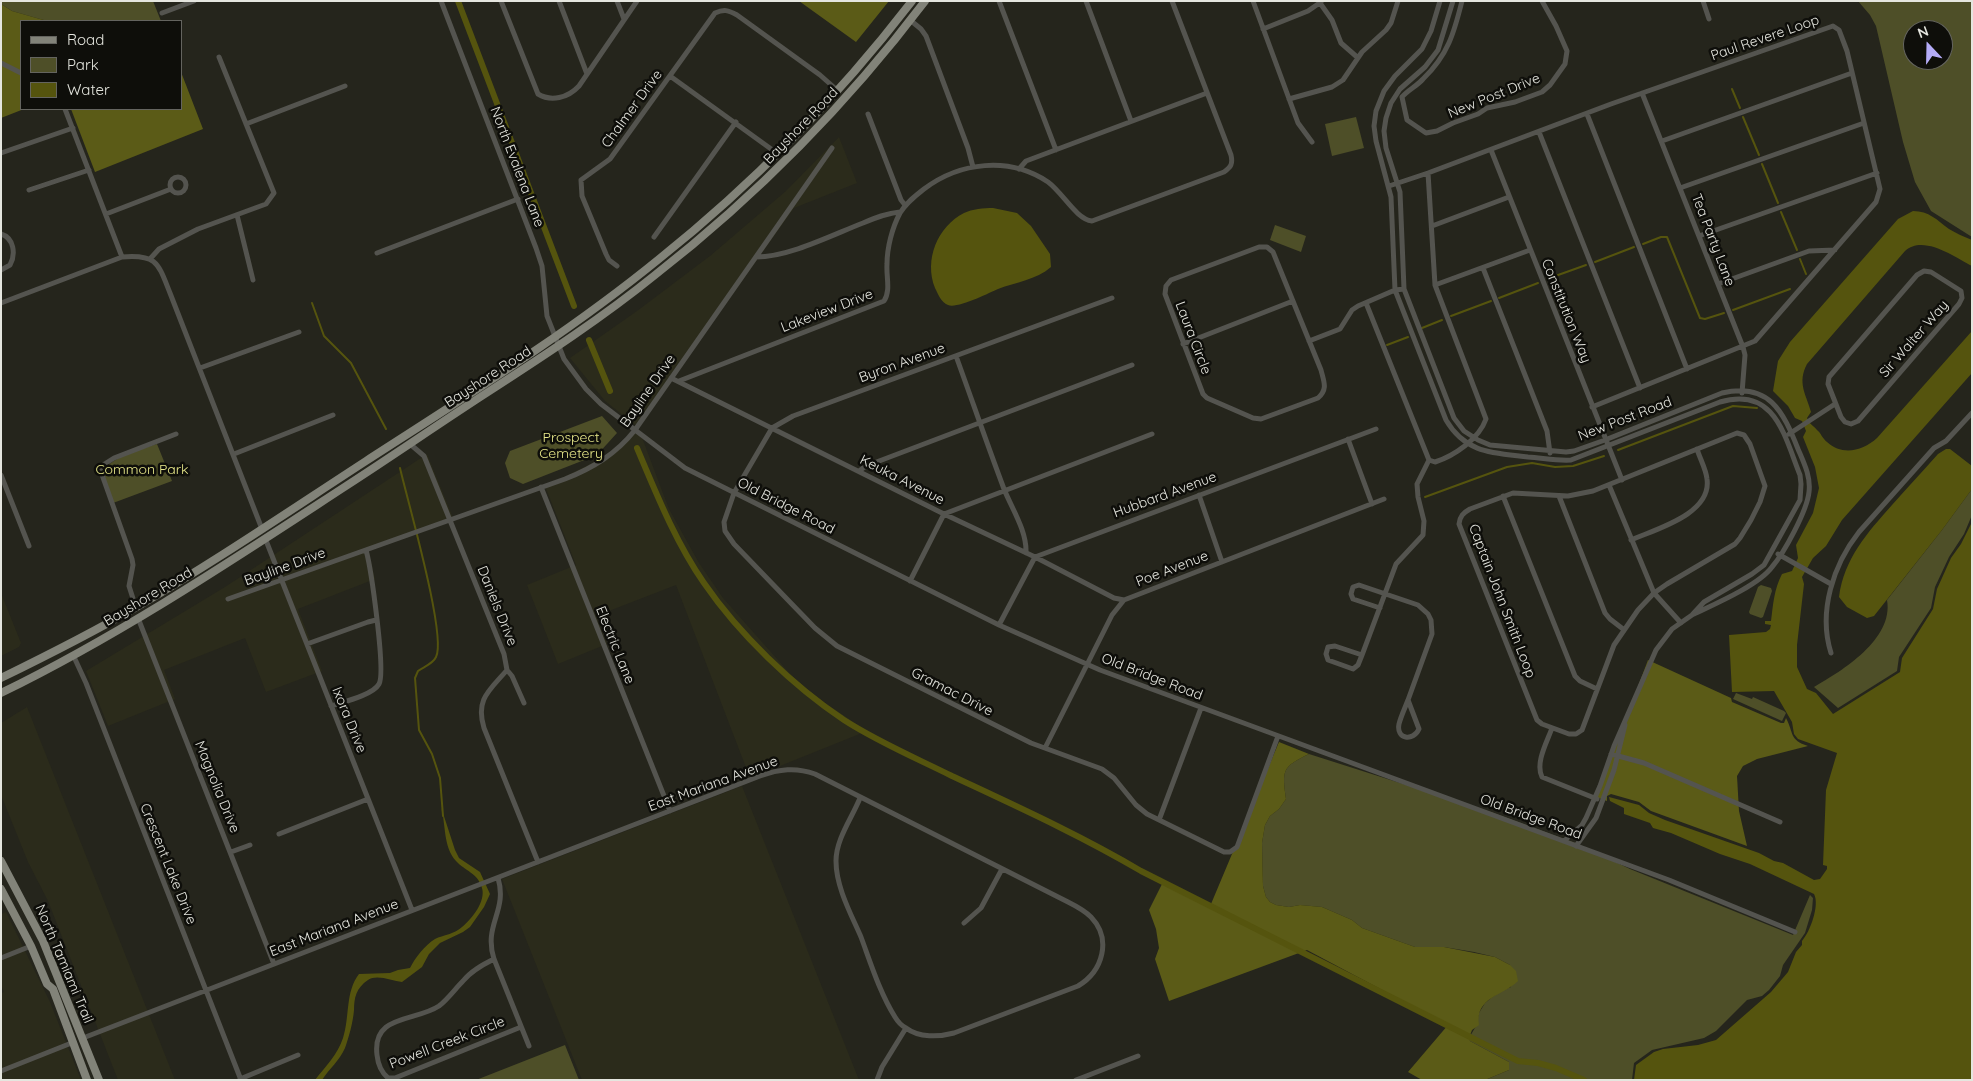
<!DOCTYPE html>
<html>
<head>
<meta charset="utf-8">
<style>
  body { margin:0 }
  #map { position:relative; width:1973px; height:1081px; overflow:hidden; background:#25251c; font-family:Quicksand,sans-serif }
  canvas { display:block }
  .frame { position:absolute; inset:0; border:2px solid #e5e6df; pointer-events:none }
  .legend { position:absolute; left:20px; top:20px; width:162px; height:90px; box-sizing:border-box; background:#0e0e0a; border:1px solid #64645f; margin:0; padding:6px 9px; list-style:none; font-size:15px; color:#e5e6df }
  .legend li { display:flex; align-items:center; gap:10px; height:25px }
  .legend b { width:25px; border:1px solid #64645f }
  .north { position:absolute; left:1903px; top:20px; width:50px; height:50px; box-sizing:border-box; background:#0e0e0a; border:1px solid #64645f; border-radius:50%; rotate:339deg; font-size:14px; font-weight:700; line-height:20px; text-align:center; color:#e5e6df }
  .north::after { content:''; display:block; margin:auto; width:18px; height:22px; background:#b5acf8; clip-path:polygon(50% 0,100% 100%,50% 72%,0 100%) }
</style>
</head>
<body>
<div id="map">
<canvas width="1973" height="1081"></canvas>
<div class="frame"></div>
<ul class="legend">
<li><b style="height:6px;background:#828379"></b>Road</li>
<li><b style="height:14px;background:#4e4f28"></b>Park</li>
<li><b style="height:14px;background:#55540e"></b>Water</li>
</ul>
<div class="north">N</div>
</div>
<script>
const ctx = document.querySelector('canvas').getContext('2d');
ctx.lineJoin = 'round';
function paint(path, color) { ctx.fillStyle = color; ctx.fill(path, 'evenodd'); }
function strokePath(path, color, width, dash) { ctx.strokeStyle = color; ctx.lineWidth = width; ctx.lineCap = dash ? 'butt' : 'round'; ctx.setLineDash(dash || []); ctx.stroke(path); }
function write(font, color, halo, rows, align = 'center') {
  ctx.font = font + ' Quicksand,sans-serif'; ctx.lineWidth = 5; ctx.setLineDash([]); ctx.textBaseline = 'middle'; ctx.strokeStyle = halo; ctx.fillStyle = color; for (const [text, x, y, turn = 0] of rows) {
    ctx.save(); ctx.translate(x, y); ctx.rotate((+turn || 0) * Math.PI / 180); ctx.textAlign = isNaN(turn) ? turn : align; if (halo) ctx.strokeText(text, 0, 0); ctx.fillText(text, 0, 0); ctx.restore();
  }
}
paint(new Path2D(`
  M839,137l18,46 -63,25 -156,219 31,82 30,54 24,35 70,79 25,21 49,33 -117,47 -74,-193 -80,31 11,28 -49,20 -31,-79 49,-20 -31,-79 74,-36 19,-23 -33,-26 -35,-43 67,-47 73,-55 76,-65z
  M427,454l26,64 -85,31 7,30 -77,30 24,62 -56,21 -21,-54 -81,32 11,29 -67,27 -22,-55 139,-84z
  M1,593l20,50 -2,4 -18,9z
  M27,707l148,373h-57l-70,-179 -20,-39 -27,-67v-72z
  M742,786l117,294h-277l-80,-201z
  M6,912l44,90 31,78h-80v-87l3,-1 -3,-7v-71z`), '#2b2b1b');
paint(new Path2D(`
  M1,1h152l8,20h-114l-35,-10 -11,-7z
  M1858,1h114v236l-41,-26 -16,-29 -12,-40 -27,-116 -6,-11zM1913,30h30v30h-30z
  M1356,117l8,31 -32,8 -7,-32z
  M1275,225l31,11 -5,16 -31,-12z
  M602,416l15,17 -20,22 -74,29 -13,-6 -5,-15 5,-12z
  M157,444l15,37 -59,22c-2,-9 -10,-22 -9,-30 0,-14 41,-25 53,-29z
  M1972,489v26l-8,19 -15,23 -14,30 -4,21 -32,49 -2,14 -59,37 -24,-21c28,-16 80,-48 73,-87l55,-70z
  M1761,585l10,3 1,3 -9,26 -2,1 -11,-4 -1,-2 9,-25z
  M1736,693l16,6 1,-2 31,14 2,2 -4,8 -49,-22z
  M1309,754l182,58 87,32 52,25 163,66 17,-40 3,3 -1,12 -7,23 -22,32 -3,11 -11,14 -7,6 -15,4 -31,31 -12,7 -52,12 -18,13 -2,17h-147l24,-10v-8l-39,-21 -1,-3 7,-12 3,-13 6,-10 15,-12 11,-4 -1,-22 -15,-8 -21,-5 -30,-5h-29l-53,-19 -10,-8 -30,-13 -22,-2 -11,2 -13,-2 -6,-3 -4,-5 -3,-11 -1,-43 3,-18 5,-9 9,-7 7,-10c-4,-29 -4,-32 23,-45z
  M565,1045l14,35h-103z`), '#4e4f28');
paint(new Path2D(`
  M799,1h90l-33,41z
  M1,4l11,7 35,10h-26v88h3l-23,9z
  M181,72l22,57 -108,43 -24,-63h110z
  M1648,660l83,38 1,4 49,21h3l2,-5c8,15 3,22 22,28l-51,13 -14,7 -6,10 2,35 8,35 -96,-35 -12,-9 -28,-8 -4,2v5l-11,-4z
  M1279,742l30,12c-27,13 -27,16 -23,45l-7,10 -9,7 -5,9 -3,18 1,43 3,11 4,5 6,3 13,2 11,-2 22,2 30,13 10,8 53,19h29l51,10 15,8 6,6 2,10c-15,15 -43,16 -39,44l-7,5 -3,8 1,3 39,21v8l-24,10h-63l-14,-8 40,-47 -141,-75 -138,51 -14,-42 4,-11 -3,-19 -7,-19 14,-28 48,22z`), '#5b5b17');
paint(new Path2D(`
  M993,208l24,5 14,13 19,28 1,13c-15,13 -35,15 -53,22 -9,4 -41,20 -50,16 -7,-3 -10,-11 -13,-17 -11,-28 2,-61 29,-75 8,-4 20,-5 29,-5z
  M1913,211c16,0 24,9 36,18 7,4 15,8 23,11v26c-17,-9 -49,-32 -67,-15l-98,113c-10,19 -1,30 4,48l-4,6c4,8 5,6 10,12 4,3 5,8 10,12 15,14 36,9 50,-4l95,-107v42l-130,147 -16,26 -13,12 -11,19 2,7 -7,61v22l10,22 9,4 17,21 67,-42 2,-14 31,-49 4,-20 14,-31 10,-14 11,-22v558h-338l2,-15 18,-13 9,-3 35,-4 18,-5 55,-48 17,-20 8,-20 6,-7v-4c8,-9 18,-36 12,-47l-64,-30 -30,-10 -49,-21 -18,-5 -3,-5 -26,-9v-6l-14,-7 -1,-4 30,8 10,8 16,7 94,33 15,8 9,2 31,17 6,-1 7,-10v-3l-4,-1 3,-75 11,-37 -39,-14 -4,-5 -2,-12 -18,-31 -42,1 -3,-57 37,-3 4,-3 1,-4 -6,-1v-3h6c2,-16 3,-32 11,-47l10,-3 6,-13 -2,-13 17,-32 6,-25 -4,-21 -12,-30 3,-6 -4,-10 -7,-3 -7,-12 -15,-15 5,-30 12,-19 108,-123z
  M1946,449h4l22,17v23l-30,41 -68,86 -7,2 -20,-11 -8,-10c5,-38 28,-64 53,-92 15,-17 31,-34 46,-51z
  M441,807l14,43 4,8 21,14 10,22 -6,13 -14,20 -7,5 -23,11 -11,11 -7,13 -20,15c-10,-1 -25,-8 -34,-2 -12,8 -14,18 -14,30 -1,12 -5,27 -9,38 -5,12 -16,21 -23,32h-7c10,-13 23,-26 28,-42 7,-21 2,-46 16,-64l31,-1 8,-3 12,-2c5,-10 15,-23 25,-29 8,-4 20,-5 27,-12 10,-8 24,-26 20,-39 -4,-15 -17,-17 -26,-27 -13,-14 -10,-37 -15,-54z`), '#55540e');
strokePath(new Path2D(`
  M1732,89l8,19
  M1743,117l16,38
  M1762,164l16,39
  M1781,212l16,38
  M1643,244l18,-7h6l33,81 5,1 19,-6
  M1800,259l6,15
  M1595,262l39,-15
  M1547,279l39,-14
  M1499,298l39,-15
  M312,303l12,33 27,27 35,66
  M1733,310l57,-21
  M1451,316l40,-15
  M1422,328l20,-8
  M1387,345l21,-8
  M1618,450l115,-44 24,2
  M400,468c7,31 47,168 36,189 -3,7 -13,10 -18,14l-3,7 4,52 13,24 8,24 3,38
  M1425,497l82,-30 25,-4 23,4 18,-1 31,-10`), '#55540e', 2);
strokePath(new Path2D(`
  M458,1l116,305
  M589,340l21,51
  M637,448c19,45 39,95 67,135 35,51 89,103 140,137 34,22 72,38 108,56 64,30 128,59 189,95l341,172 36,18 20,2 18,5 28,12`), '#55540e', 6);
strokePath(new Path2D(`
  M441,1l95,247 6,18 5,50 17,43 22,30 15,15 84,64 314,157 101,45 569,210 126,52
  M501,1l37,93c13,8 30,4 41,-8l58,-85
  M559,1l28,73
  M617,1l7,18
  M999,1l57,149
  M1086,1l45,120
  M1253,1l45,122 14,19
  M1440,1l-9,30 -9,18 -27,27 -11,15 -8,20 -2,15 2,15 15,56 4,93 51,130c20,34 48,33 82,37 15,1 29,4 43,3l149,-58c55,-16 64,33 80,73l1,9 -1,16 -36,65 -12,9 -48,28 -12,13 -20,14 -16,21 -42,96 -14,40 -14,32 -4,7 -18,16
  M1453,1l-15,49 -13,17 -25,22 -9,14 -5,15 -2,13 2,17 14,44 4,97 50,129 10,13 14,9 12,5 76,7 8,-1 31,-11 117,-47c47,-11 61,18 76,56 6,14 13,28 11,43 -2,19 -25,61 -37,75 -13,18 -57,37 -78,47
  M1462,1c-8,32 -14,54 -39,78 -6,7 -15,11 -21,18l5,23 19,13 11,-2 16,-8 25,-9 9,-6 28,-6 27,-10 8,-7 15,-21 2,-13 -11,-25 -14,-25
  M1703,1l6,18
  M1320,3l12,17 9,23 16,14
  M162,13l32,-12
  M910,20l11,9 5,7 42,112 5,19
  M1263,29l45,-18 13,-9
  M1,63l20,10
  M670,76l108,78
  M1642,93l101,254 2,8 -3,38
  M1289,99l43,-12 11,-7 19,-28 24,-22 5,-7 7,-22
  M65,109l57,148
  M868,114l33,86 4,5
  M1587,114l100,255
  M246,124l99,-38
  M1539,132l101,256
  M1662,141l190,-68
  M1491,150l131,330
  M1,153l72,-25
  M1019,169l7,-8 181,-68
  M170 185a8 8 0 1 1 16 0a8 8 0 1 1-16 0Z
  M1389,186l39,-13 183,-69 222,-78 6,4 8,21 33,138 -4,13 -121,139 -163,66
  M1680,188l184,-65
  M29,190l60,-20
  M106,214l65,-25
  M237,215l16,65
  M1432,226l77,-29
  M1,234c13,4 15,20 9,31l-9,5
  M1699,236l178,-63
  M654,237l82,-115
  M1259,247h8l6,5 48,118c3,12 7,19 -3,28l-57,21 -8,-1 -46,-20 -4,-4 -38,-100 1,-8 5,-6z
  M377,253l141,-54
  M756,257c33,0 76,-22 107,-34 12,-5 24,-10 37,-11
  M150,259l9,-10 39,-20 68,-25 8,-11 -55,-136
  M617,266l-8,-6 -3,-6 -24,-58 -1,-16 29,-21 105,-146c9,-4 13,-3 22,2l83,60 17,15
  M1483,268l64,163 3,22
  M1924,271l7,1 30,19 1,7 -3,6 -101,117 -7,3 -6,-2 -4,-5 -13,-33 1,-7 88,-102z
  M1718,284l91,-33 26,-1
  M1435,285l95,-35
  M1112,298l-319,118 -21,12 -38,65 -10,29 1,9 9,13 52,54 29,30 22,18 194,97 71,26 12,9 22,27 11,9 77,38h6l7,-5 41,-111
  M1,303l121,-46c35,-3 36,6 48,36l92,236
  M1366,303l63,157 6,2c19,-6 44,-23 51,-43l-51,-134 -7,-112
  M1309,341l31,-12 12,-19 6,-4 37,-16 9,-1
  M1183,344l110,-43
  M956,356c16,44 31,88 48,133 8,20 23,42 22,64
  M200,368l99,-36
  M671,378l273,136 91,43 79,41 10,2
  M679,381l205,-80c7,-11 2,-24 3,-37 0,-16 5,-36 13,-51 6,-10 15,-17 24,-24 36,-27 85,-33 124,-7 15,11 28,37 44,39l132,-49c7,-5 9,-8 7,-17l-59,-154
  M1737,433l7,2 6,9 15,42 -5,16 -9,18 -11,18 -5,6 -68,40 -13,9 -16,17 -24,35 -32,85 -6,4h-7l-27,-10 -5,-4 -78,-196c1,-8 4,-11 11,-15l43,-16 55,3 25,-5z
  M1789,434l46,-30
  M1348,439l24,65
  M410,444l14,12 80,198 3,16c-17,20 -32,29 -23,58l54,134
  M234,454l99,-39
  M859,471l7,-5 266,-101
  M1,475l28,71
  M1609,485l45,108 27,30
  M541,487l129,324
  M1199,495l23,67
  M1503,496l72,180 5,5 17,8
  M1559,496l46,117 5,6 13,10
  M265,538l147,372
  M1631,540c25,-11 81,-26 76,-61 -1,-10 -7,-20 -10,-30
  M1778,554l53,30
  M910,581l34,-67 208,-80
  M228,599l337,-120c28,-11 51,-25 70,-49l197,-282
  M136,608l-7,-22 4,-21 -1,-6 -31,-87 2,-7 11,-7 62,-24
  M1380,608l-27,-9 -2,-5 2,-7 6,-2 59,20 10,9 3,6 1,14 -24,66
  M138,618l136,346
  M999,625l36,-68 341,-128
  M307,644l61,-22 8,-2
  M1335,646l27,9 -4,10 -5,4 -25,-9 -2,-6 2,-7z
  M1831,653c-13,-41 2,-88 28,-121l75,-84 12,-7 26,-28
  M1362,655l34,-91 27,-29 1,-14 -6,-24 -1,-13 12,-24
  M74,657l12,26 155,397
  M507,670l5,6 12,27
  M1408,700l11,29c-6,13 -23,10 -20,-5 2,-8 6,-16 9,-24z
  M331,706c12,-4 42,-11 48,-22 7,-12 -8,-116 -13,-134
  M1552,728c-5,14 -17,35 -10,49l55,22
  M1045,748l67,-133 12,-15 260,-101
  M1611,754l33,9 136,59
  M1159,820l42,-112
  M279,834l89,-35
  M1576,846l20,-28 18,-48 11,-45
  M231,852l19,-7
  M498,878c10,33 -15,47 -4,81l35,87
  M964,923l17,-15 21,-39
  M1,958l30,-12
  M494,959c-12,6 -23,12 -31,22 -8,8 -15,18 -24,25 -24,16 -67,8 -62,49 1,10 4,17 11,23h7l126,-51
  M83,1038l677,-262c19,-7 36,-9 55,-2l253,128c8,4 16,8 23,15 21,22 12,54 -13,69l-124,47c-15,4 -35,5 -48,-5 -4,-2 -8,-6 -11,-11 -15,-24 -24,-53 -34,-80 -10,-23 -25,-50 -25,-76 0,-22 16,-43 24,-63
  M1,1071l73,-29
  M240,1079l58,-24
  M877,1080l5,-13 24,-39
  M1076,1080l62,-24`), '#54544f', 5);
strokePath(new Path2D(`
  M1,678c45,-22 89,-44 132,-69 80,-46 156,-98 233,-148 99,-64 201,-127 293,-202 94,-75 179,-162 253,-258
  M1,693c121,-59 233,-134 345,-207 48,-31 94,-63 142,-94 57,-37 114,-74 167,-117 101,-79 192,-171 270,-274
  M1,861l42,80 56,139
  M1,889l30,57 16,38 6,5 34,91`), '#828379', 8);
write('14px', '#e5e6df', '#0e0e0a', [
  ["Paul Revere Loop",1765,38,-19],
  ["New Post Drive",1494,96,-22],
  ["Chalmer Drive",632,109,-54],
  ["Bayshore Road",801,126,-46],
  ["North Evalena Lane",517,167,69],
  ["Tea Party Lane",1713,240,69],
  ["Lakeview Drive",827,311,-21],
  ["Constitution Way",1566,311,68],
  ["Laura Circle",1193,338,69],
  ["Sir Walter Way",1914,339,-49],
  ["Byron Avenue",902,363,-20],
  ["Bayshore Road",488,377,-33],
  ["Bayline Drive",648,391,-55],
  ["New Post Road",1625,419,-21],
  ["Keuka Avenue",902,480,27],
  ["Hubbard Avenue",1165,495,-20],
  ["Old Bridge Road",786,506,27],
  ["Bayline Drive",285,567,-20],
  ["Poe Avenue",1172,569,-21],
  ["Bayshore Road",148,597,-31],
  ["Captain John Smith Loop",1502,601,69],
  ["Daniels Drive",497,606,68],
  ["Electric Lane",615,645,68],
  ["Old Bridge Road",1152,677,21],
  ["Gramac Drive",952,692,27],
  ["Ixora Drive",349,720,68],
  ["East Mariana Avenue",713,784,-20],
  ["Magnolia Drive",217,787,68],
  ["Old Bridge Road",1531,817,20],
  ["Crescent Lake Drive",168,864,68],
  ["East Mariana Avenue",334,928,-21],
  ["North Tamiami Trail",64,964,67],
  ["Powell Creek Circle",447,1043,-21]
]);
write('14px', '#e9e98b', '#0e0e0a', [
  ["Prospect",571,438],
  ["Cemetery",571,454],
  ["Common Park",142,470]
]);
</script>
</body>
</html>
